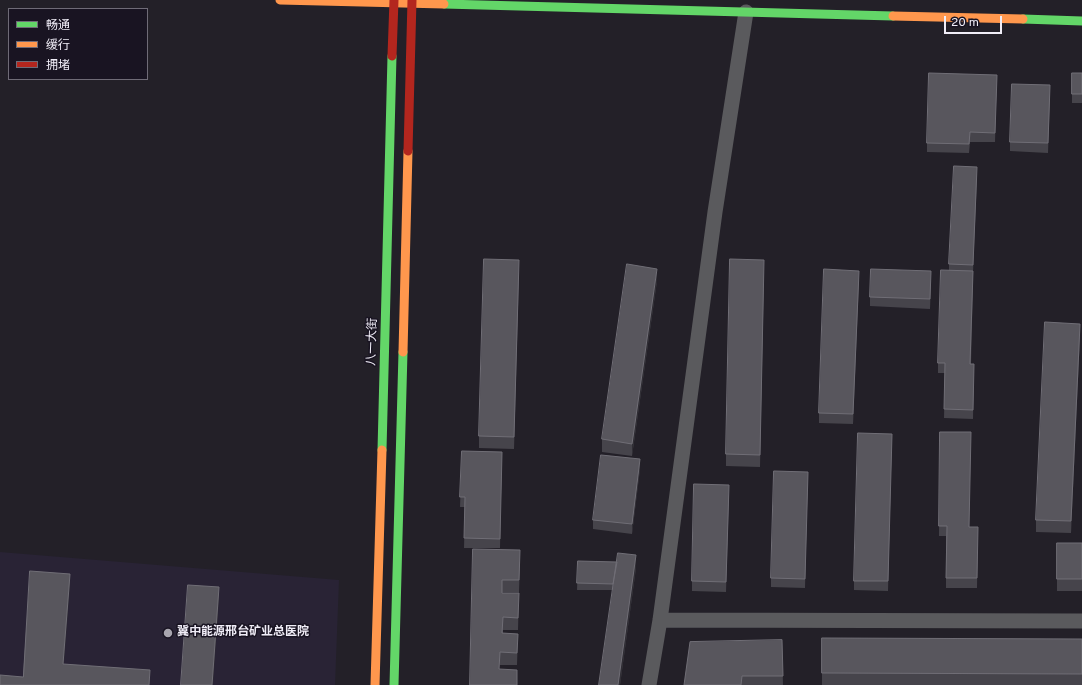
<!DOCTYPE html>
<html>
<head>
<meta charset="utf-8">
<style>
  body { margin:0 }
  #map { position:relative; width:1082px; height:685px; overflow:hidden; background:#232028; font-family:Overpass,"Noto Sans SC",sans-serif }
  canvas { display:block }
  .legend { position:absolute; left:8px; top:8px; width:140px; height:72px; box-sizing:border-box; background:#191422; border:1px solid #6f6b77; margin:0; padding:5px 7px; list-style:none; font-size:12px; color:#f0edf7 }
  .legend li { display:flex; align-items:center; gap:8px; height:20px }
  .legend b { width:20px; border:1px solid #6f6b77 }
  .scale { position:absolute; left:944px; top:16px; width:58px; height:18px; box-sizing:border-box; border:2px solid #f0edf7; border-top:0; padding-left:5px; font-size:12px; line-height:14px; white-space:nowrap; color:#f0edf7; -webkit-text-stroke:3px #191422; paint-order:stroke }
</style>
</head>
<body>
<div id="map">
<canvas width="1082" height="685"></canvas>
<ul class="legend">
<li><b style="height:5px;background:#63d668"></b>畅通</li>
<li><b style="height:5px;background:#ff974d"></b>缓行</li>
<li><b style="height:5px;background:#b3261e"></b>拥堵</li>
</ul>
<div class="scale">20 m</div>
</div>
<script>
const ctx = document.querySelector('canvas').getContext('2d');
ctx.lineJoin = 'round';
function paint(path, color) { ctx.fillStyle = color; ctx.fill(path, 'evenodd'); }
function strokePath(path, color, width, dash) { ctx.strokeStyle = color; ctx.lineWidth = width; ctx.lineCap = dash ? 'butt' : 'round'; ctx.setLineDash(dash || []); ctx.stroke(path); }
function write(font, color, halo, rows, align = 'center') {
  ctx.font = font + ' Overpass,"Noto Sans SC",sans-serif'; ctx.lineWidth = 3; ctx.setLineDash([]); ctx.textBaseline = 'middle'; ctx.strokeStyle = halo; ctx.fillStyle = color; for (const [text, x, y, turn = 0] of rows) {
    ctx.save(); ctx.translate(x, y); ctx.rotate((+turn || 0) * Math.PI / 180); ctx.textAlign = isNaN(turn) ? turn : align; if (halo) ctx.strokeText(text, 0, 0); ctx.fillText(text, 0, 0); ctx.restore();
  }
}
paint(new Path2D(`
  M0,552l339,28 -4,105h-335z`), '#292335');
strokePath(new Path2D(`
  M660,620l422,1
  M649,685l11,-65 55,-408 31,-200`), '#5a5a5d', 15);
strokePath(new Path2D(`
  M444,4l449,12
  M1023,19l59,2
  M382,450l10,-394
  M394,685l9,-333`), '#63d668', 9);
strokePath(new Path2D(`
  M280,0l164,4
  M893,16l130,3
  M403,352l5,-201
  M375,685l7,-235`), '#ff974d', 9);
strokePath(new Path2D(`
  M392,56l2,-56
  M408,151l4,-151`), '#b3261e', 9);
paint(new Path2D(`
  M1072,73h10v30h-10z
  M997,75l-2,67h-25l-1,11 -42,-1v-9z
  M1050,95l-2,58 -38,-2v-9z
  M977,177l-4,94v10l-2,83h3l-1,55 -29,-1 1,-45h-7v-10l11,-93v-6z
  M764,272l-4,195 -34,-1v-12z
  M519,273l-5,176 -35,-1v-12z
  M859,280l-6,144 -34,-1v-10z
  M657,281l-25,175 -30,-4v-13z
  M931,281l-1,28 -60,-3v-9z
  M1080,336l-9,197 -35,-1v-12z
  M940,432l29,95h9l-1,61h-31v-52h-7z
  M892,434l-4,157 -34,-1v-9z
  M462,451l40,1 -2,96h-36l1,-41h-5z
  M640,469l-8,65 -39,-5v-9z
  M808,472l-3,116 -34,-1v-9z
  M729,494l-3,98 -34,-1v-10z
  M1057,543h25v48h-25z
  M473,549l47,13 -1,30h-17v1h17l-1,37h-15v3l15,1 -1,31h-17z
  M578,561l58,7 -16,117h-21l14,-95h-36z
  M822,638l260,1v46h-260z
  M782,640l1,45h-99z`), '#46444b');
paint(new Path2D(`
  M977,167v10l-4,98v-10z
  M519,260v13l-5,176v-12z
  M657,269v12l-25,175v-12z
  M859,271v9l-6,144v-10z
  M931,271v10l-1,28v-10z
  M1080,324v12l-9,197v-12z
  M640,459v10l-8,65v-10z
  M636,555v13l-16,117h-2z
  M70,574v12l-7,90v-12z
  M219,587v12l-6,86h-1z`), '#302e35');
const building = new Path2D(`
  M929,73l68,2 -2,58 -25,-1 -1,12 -42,-1z
  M1072,73h10v21h-10z
  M1012,84l38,1 -2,58 -38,-1z
  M954,166l23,1 -4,98 -24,-1z
  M484,259l35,1 -5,177 -35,-1z
  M730,259l34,1 -4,195 -34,-1z
  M627,264l30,5 -25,175 -30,-5z
  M824,269l35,2 -6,143 -34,-1z
  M871,269l60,2 -1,28 -60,-2z
  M941,270l32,1 -3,93h4l-1,46 -29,-1 1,-46h-7z
  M1045,322l35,2 -9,197 -35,-1z
  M940,432h31l-2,95h9l-1,51h-31l1,-52h-8z
  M858,433l34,1 -4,147h-34z
  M462,451l40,1 -2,87 -36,-1 1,-41h-5z
  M601,455l39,4 -8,65 -39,-4z
  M774,471l34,1 -3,107 -34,-1z
  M694,484l35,1 -3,97 -34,-1z
  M1057,543h25v36h-25z
  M473,549l47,1 -1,30h-17v13h17l-1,25 -15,-1 -1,16 16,1 -1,19 -17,-1 -1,17 18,1v15h-47z
  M618,553l18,2 -18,130h-19z
  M578,561l39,1 -4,22 -36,-1z
  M30,571l40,3 -7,90 87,6 -1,15h-149v-10l23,2z
  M188,585l31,2 -7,98h-31z
  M822,638l260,1v35l-260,-1z
  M782,640l1,36h-41l-1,9h-57l6,-43z`);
paint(building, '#58565d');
strokePath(building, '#706e76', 1);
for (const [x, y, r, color] of [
  [168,633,5,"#a8a5af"]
]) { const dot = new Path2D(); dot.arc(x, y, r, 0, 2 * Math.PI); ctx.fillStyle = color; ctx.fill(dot); strokePath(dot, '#191422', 1.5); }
write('12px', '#f0edf7', '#191422', [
  ["八一大街",373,342,-88]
]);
write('bold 12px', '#f0edf7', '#191422', [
  ["冀中能源邢台矿业总医院",177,633]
], 'left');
</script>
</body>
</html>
